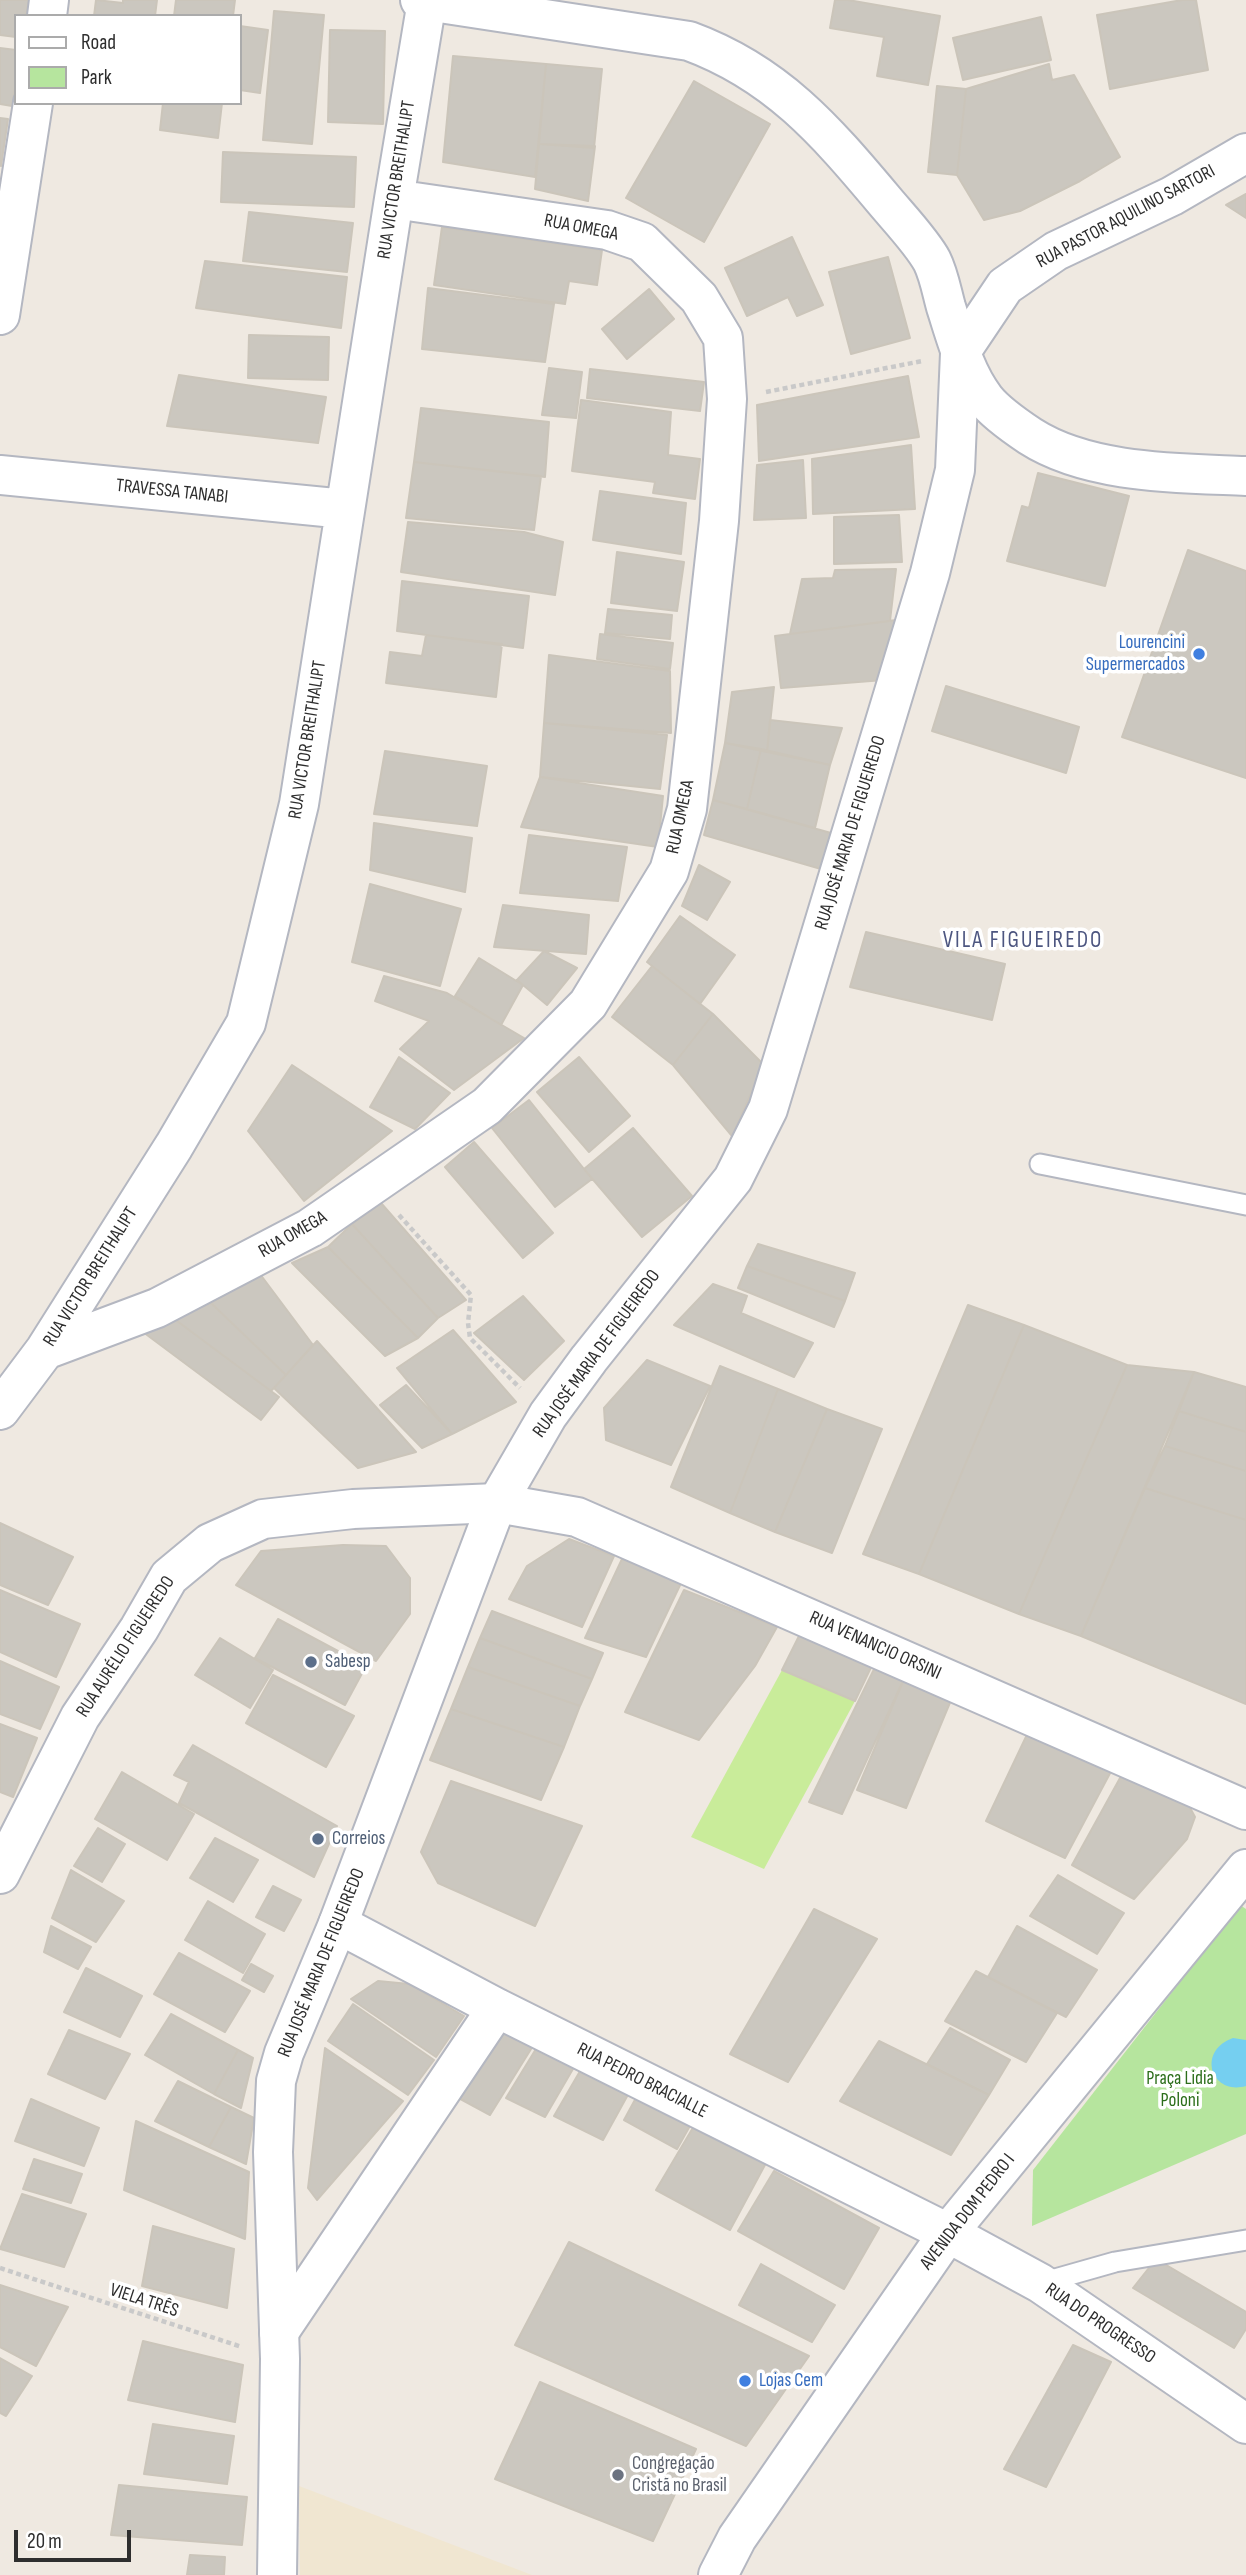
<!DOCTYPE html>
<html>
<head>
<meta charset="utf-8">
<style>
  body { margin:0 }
  #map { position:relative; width:1246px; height:2575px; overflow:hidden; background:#efe9e1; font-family:"Sofia Sans Condensed",sans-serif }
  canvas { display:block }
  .legend { position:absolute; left:14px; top:14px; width:228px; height:91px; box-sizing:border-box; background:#fff; border:2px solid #ababab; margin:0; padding:9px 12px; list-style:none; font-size:21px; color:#2e2e2e }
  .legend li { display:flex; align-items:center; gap:14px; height:35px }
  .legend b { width:35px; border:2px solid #ababab }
  .scale { position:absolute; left:14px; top:2530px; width:117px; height:32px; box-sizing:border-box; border:4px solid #2e2e2e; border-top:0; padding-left:9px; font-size:21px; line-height:24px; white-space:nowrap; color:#2e2e2e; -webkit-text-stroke:5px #fff; paint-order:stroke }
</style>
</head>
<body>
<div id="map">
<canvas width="1246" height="2575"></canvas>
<ul class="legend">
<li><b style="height:9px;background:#fff"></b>Road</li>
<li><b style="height:19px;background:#b6e59e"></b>Park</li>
</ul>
<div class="scale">20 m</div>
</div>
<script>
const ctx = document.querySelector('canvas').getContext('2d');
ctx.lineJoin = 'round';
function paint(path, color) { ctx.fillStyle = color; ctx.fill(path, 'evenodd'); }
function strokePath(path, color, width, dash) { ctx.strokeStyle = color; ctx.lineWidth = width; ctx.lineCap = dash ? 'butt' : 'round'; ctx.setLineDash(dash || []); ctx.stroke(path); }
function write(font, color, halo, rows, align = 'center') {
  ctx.font = font + ' "Sofia Sans Condensed",sans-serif'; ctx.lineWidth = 7; ctx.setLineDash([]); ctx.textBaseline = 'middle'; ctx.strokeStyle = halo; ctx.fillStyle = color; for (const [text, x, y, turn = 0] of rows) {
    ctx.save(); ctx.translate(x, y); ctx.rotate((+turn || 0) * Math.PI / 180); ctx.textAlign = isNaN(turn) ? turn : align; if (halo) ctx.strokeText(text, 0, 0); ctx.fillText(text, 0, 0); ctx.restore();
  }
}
paint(new Path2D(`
  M299,2486l233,89h-232z`), '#f0e6d1');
paint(new Path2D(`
  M1240,1905l6,4v225l-214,92 1,-56z`), '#b6e59e');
paint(new Path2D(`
  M782,1670l73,31 -91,168 -73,-32z`), '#c9ec9a');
paint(new Path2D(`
  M1233,2038l13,2v46c-35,10 -50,-35 -13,-48z`), '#75cff0');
const building = new Path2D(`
  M0,0h29l-3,16h-10v21l-16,-2z
  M96,0l27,3v-3h34l-2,16h-61z
  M176,0h59l-2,16h-59z
  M835,0h13l92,16 -12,69 -51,-9 7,-39 -54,-9z
  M1182,0h14l12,70 -98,19 -13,-74z
  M274,11l50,4 -12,129 -49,-4z
  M1041,17l10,43 -88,20 -10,-42z
  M240,26l28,4 -8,63 -20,-3z
  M330,30l55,1 -2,93 -55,-2z
  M0,48l16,2v32l-4,24 -12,-2z
  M453,56l93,8 -11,113 -92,-15z
  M546,64l56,5 -8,79 -55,-4z
  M1049,64l3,16 22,-5 46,82 -40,24 -60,30 -36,9 -27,-45 9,-86z
  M694,81l76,43 -66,118 -78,-44z
  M937,86l29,3 -9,86 -29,-3z
  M163,103h59l-4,35 -58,-8z
  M0,118l8,1 -7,47 -1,-1z
  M539,144l56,2 -7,55 -53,-12z
  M223,152l133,5 -2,50 -133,-5z
  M1246,194v24l-20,-13z
  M249,212l104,11 -6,49 -104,-11z
  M442,227l160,23 -5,35 -28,-4 -4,23 -131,-19z
  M792,237l31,68 -26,11 -9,-19 -41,19 -22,-48z
  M888,257l22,81 -59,16 -22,-82z
  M205,261l142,16 -6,51 -145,-20z
  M428,288l126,16 -9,58 -123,-13z
  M649,289l25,30 -47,40 -25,-30z
  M249,335l80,2 -1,43 -80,-2z
  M549,368l33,4 -6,46 -34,-3z
  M590,369l114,13 -4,29 -113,-13z
  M179,375l147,22 -8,46 -151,-17z
  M908,376l11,61 -160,24 -2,-56z
  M581,400l90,12 -3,43 32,4 -5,40 -42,-6 2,-11 -83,-11z
  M421,408l128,14 -4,55 -131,-15z
  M911,445l4,64 -102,5 -1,-55z
  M803,460l3,58 -52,2 3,-55z
  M414,462l127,14 -7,54 -128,-12z
  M1038,473l91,23 -24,90 -98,-25 15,-55 7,2z
  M600,491l86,12 -5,51 -88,-14z
  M899,515l3,47 -68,2v-47z
  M408,522l116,10 39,10 -8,53 -154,-23z
  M1188,550l58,21v207l-124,-41z
  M617,552l67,10 -7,49 -66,-8z
  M896,569l-6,52 -100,13 12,-55 31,-1 2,-8z
  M402,581l127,15 -6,52 -126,-17z
  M608,609l64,6 -2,24 -65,-6z
  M896,620l-12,60 -103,8 -6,-52z
  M600,634l73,9 -3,26 -73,-10z
  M426,635l76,9 -6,53 -110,-14 4,-31 32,4z
  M549,655l121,16 1,62 -127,-10z
  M946,686l133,41 -13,46 -134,-42z
  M774,687l-7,65 -42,-9 7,-51z
  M770,720l72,8 -12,37 -63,-13z
  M544,723l123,12 -7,54 -120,-12z
  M725,743l36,6 -14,60 -34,-9z
  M761,749l69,16 -15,63 -68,-19z
  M385,751l102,15 -10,60 -103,-12z
  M540,777l123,19 -5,51 -137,-20z
  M713,800l118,33 -10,36 -117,-34z
  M374,823l98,15 -7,54 -95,-22z
  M529,835l98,12 -9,54 -98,-8z
  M699,865l31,17 -23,38 -25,-14z
  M370,884l91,25 -21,77 -88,-24z
  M503,905l86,10 -3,39 -92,-7z
  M680,916l55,39 -35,49 -53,-42z
  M866,932l139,32 -13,56 -142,-33z
  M544,951l33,17 -30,37 -30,-25z
  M479,958l44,27 -22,40 -46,-29z
  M652,966l61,48 -40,51 -61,-48z
  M384,976l63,17 77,45 -70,52 -54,-41 29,-28 -54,-20z
  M713,1014l51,51 -32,71 -59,-71z
  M399,1057l51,36 -35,36 -45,-22z
  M579,1057l51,59 -41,36 -52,-60z
  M292,1065l100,66 -88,70 -56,-70z
  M529,1100l63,79 -37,28 -63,-79z
  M633,1128l59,68 -50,41 -58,-68z
  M474,1142l79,91 -30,25 -78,-91z
  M381,1203l85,97 -28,18 -86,-94z
  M352,1224l86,94 -20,20 -90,-91z
  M758,1244l97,29 -10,28 -98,-35z
  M328,1247l90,91 -33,18 -93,-93z
  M747,1266l98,35 -11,26 -96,-39z
  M260,1274l53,71 -27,30 -75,-72z
  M713,1284l34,12 -6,17 72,30 -19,34 -120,-52z
  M523,1296l41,45 -40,39 -50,-47z
  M211,1303l75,72 -15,16 -98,-73z
  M968,1305l56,20 -105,249 -56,-20z
  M173,1318l106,79 -18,23 -118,-88z
  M1024,1325l103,40 -108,249 -100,-40z
  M453,1330l63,72 -64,32 -55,-66z
  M317,1341l99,111 -58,16 -84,-80z
  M647,1360l63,26 -39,79 -65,-25 -2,-32z
  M1127,1365l67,7 -113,264 -62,-22z
  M720,1366l58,23 -48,124 -59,-26z
  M1194,1372l52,15v45l-67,-21z
  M406,1385l46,49 -30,14 -42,-43z
  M778,1389l49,20 -52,123 -45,-19z
  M827,1409l55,20 -50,124 -57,-21z
  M1179,1411l67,21v39l-81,-25z
  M1165,1446l81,25v49l-101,-32z
  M1145,1488l101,32v184l-165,-68z
  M0,1523l73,34 -25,48 -48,-20z
  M569,1539l45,17 -32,71 -73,-28 18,-33z
  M343,1545l43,1 24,32v36l-34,47 -140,-76 25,-34z
  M622,1559l60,22 -36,76 -61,-19z
  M0,1590l80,34 -24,53 -56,-25z
  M684,1590l93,37 -22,39 -56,74 -74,-28z
  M492,1611l111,42 -11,26 -112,-41z
  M278,1619l88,47 -21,39 -90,-47z
  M803,1628l72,31 -20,42 -73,-31z
  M220,1638l53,32 -23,38 -55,-33z
  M480,1638l112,41 -12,27 -112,-39z
  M879,1659l28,13 -65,142 -33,-12z
  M0,1661l59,26 -19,42 -40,-15z
  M468,1667l112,39 -16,41 -113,-38z
  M907,1672l47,21 -48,115 -49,-18z
  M273,1675l81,41 -28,51 -80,-44z
  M451,1709l113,38 -23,53 -111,-40z
  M1033,1722l83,40 -51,96 -79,-37z
  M0,1724l37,14 -24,59 -13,-5z
  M193,1745l144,81 -23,51 -135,-74 10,-21 -15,-7z
  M1125,1769l57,24 13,24 -8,22 -53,60 -62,-34z
  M122,1772l72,42 -27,46 -72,-41z
  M451,1781l131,45 -47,100 -97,-43 -17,-31z
  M98,1828l27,16 -23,38 -28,-16z
  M215,1838l43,22 -25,42 -43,-24z
  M71,1870l53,31 -28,41 -44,-24z
  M1058,1875l66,38 -27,41 -67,-38z
  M273,1886l28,14 -17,31 -28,-14z
  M208,1901l57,33 -22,39 -58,-33z
  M814,1909l63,30 -89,143 -58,-28z
  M51,1926l40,21 -13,22 -34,-17z
  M1017,1926l80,44 -31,47 -78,-40z
  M179,1953l71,38 -25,41 -71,-38z
  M251,1964l22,12 -9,16 -22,-12z
  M86,1968l56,28 -22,41 -56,-25z
  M976,1971l81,42 -31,49 -81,-41z
  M378,1981l31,3 55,32 -28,41 -85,-58z
  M353,2004l81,56 -26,35 -80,-54z
  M171,2014l67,36 -24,44 -69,-39z
  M499,2023l37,18 -46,74 -37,-20z
  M950,2028l60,32 -21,35 -62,-31z
  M69,2030l61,24 -25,45 -57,-25z
  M879,2041l110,54 -38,60 -111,-54z
  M539,2044l38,18 -32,55 -39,-19z
  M325,2048l78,53 -86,99 -9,-12z
  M238,2050l15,8 -12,50 -27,-14z
  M583,2066l47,25 -27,49 -49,-24z
  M178,2081l53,26 -22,40 -54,-26z
  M637,2096l54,28 -14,25 -53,-29z
  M31,2099l68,29 -15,38 -69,-25z
  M231,2107l23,11 -8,46 -37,-17z
  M136,2121l113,51 -4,67 -121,-49z
  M694,2126l72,37 -36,67 -74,-40z
  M34,2159l48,15 -11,29 -48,-14z
  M774,2171l105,57 -35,61 -106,-58z
  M22,2194l64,20 -22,53 -64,-18z
  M153,2226l81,23 -7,59 -85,-22z
  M569,2242l240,114 -63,90 -231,-101z
  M1156,2259l90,53v17l-12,19 -101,-60z
  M761,2264l74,41 -23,37 -73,-37z
  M0,2285l68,22 -32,59 -36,-19z
  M143,2341l100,24 -8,57 -107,-22z
  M1073,2345l38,17 -65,125 -42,-18z
  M0,2358l32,18 -26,40 -6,-3z
  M540,2382l156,67 -43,92 -158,-62z
  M153,2424l81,12 -7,48 -83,-10z
  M119,2485l128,12 -5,48 -131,-10z
  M190,2555l35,2 -1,18h-37z`);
paint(building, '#cbc7bf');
strokePath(building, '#cbc5ba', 2);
const service = new Path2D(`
  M1040,1164l206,41
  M1041,2283l74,-21 131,-22`);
const minor = new Path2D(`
  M47,16l2,-16
  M0,315l33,-212
  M0,475l345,34
  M45,1350l112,-42 153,-80 177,-122 101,-102 81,-133 18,-62 32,-288 8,-122 -4,-61 -24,-40 -57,-56 -35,-12 -213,-31
  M0,1410l45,-60 129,-204 72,-123 53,-219 95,-605 33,-198
  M0,1874l80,-157 59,-88 30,-52 41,-34 53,-24 90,-10 144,-6 80,14 669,293
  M338,1924l159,84 451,225 92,50 206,141
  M279,2332l218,-324`);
const tertiary = new Path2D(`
  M420,0l269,41c87,32 136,89 194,158 14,17 39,43 49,62 7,14 10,32 14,46 10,31 19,66 39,92 11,14 30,27 45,37 59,38 148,37 216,40`);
const secondary = new Path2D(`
  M277,2575l3,-216 -7,-207 3,-71 8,-28 54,-129 159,-421 51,-88 41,-56 144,-180 35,-70 162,-536 25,-103 5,-117 45,-67 51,-35 116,-55 74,-43
  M718,2575l19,-37 211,-305 298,-364`);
strokePath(service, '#b4b7c1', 23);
strokePath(minor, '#b4b7c1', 42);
strokePath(tertiary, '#b4b7c1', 42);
strokePath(secondary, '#b4b7c1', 42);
strokePath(new Path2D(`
  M766,392l156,-31
  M399,1215l72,80 -3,28 2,15 50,50
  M0,2268l242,79`), '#c9c9c9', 4.5, [5, 3.5]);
strokePath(service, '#fff', 19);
strokePath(minor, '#fff', 38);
strokePath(tertiary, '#fff', 38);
strokePath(secondary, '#fff', 38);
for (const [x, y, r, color] of [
  [1199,654,7,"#3f7fe0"],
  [311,1662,7,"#5c6f8a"],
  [318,1839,7,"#5c6f8a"],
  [745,2381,7,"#3f7fe0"],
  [618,2475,7,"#6b7280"]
]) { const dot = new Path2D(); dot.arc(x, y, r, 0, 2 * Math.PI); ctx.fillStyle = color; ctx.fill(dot); strokePath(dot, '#fff', 2.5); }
write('19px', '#2e2e2e', '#fff', [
  ["RUA VICTOR BREITHALIPT",397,180,-81],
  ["RUA PASTOR AQUILINO SARTORI",1126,217,-28],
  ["RUA OMEGA",581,228,11],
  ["TRAVESSA TANABI",172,492,6],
  ["RUA VICTOR BREITHALIPT",308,740,-81],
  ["RUA OMEGA",681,817,-78],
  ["RUA JOSÉ MARIA DE FIGUEIREDO",851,833,-73],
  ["RUA OMEGA",293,1235,-30],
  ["RUA VICTOR BREITHALIPT",91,1277,-58],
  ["RUA JOSÉ MARIA DE FIGUEIREDO",597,1354,-54],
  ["RUA VENANCIO ORSINI",875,1646,24],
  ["RUA AURÉLIO FIGUEIREDO",126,1647,-57],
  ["RUA JOSÉ MARIA DE FIGUEIREDO",322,1963,-68],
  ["RUA PEDRO BRACIALLE",642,2081,27],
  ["AVENIDA DOM PEDRO I",968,2212,-52],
  ["VIELA TRÊS",144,2301,18],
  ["RUA DO PROGRESSO",1100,2324,34]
]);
write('19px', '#366cbe', '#fff', [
  ["Lourencini",1185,643],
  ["Supermercados",1185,665],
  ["Lojas Cem",759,2381,"left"]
], 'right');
write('19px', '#4e5e75', '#fff', [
  ["Sabesp",325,1662],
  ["Correios",332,1839]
], 'left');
write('19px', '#2c6e1b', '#fff', [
  ["Praça Lidia",1180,2079],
  ["Poloni",1180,2101]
]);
write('19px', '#5b616d', '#fff', [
  ["Congregação",632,2464],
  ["Cristã no Brasil",632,2486]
], 'left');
ctx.letterSpacing = '2px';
write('23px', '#4d5680', '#fff', [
  ["VILA FIGUEIREDO",1023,941]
]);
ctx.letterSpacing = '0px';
</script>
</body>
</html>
